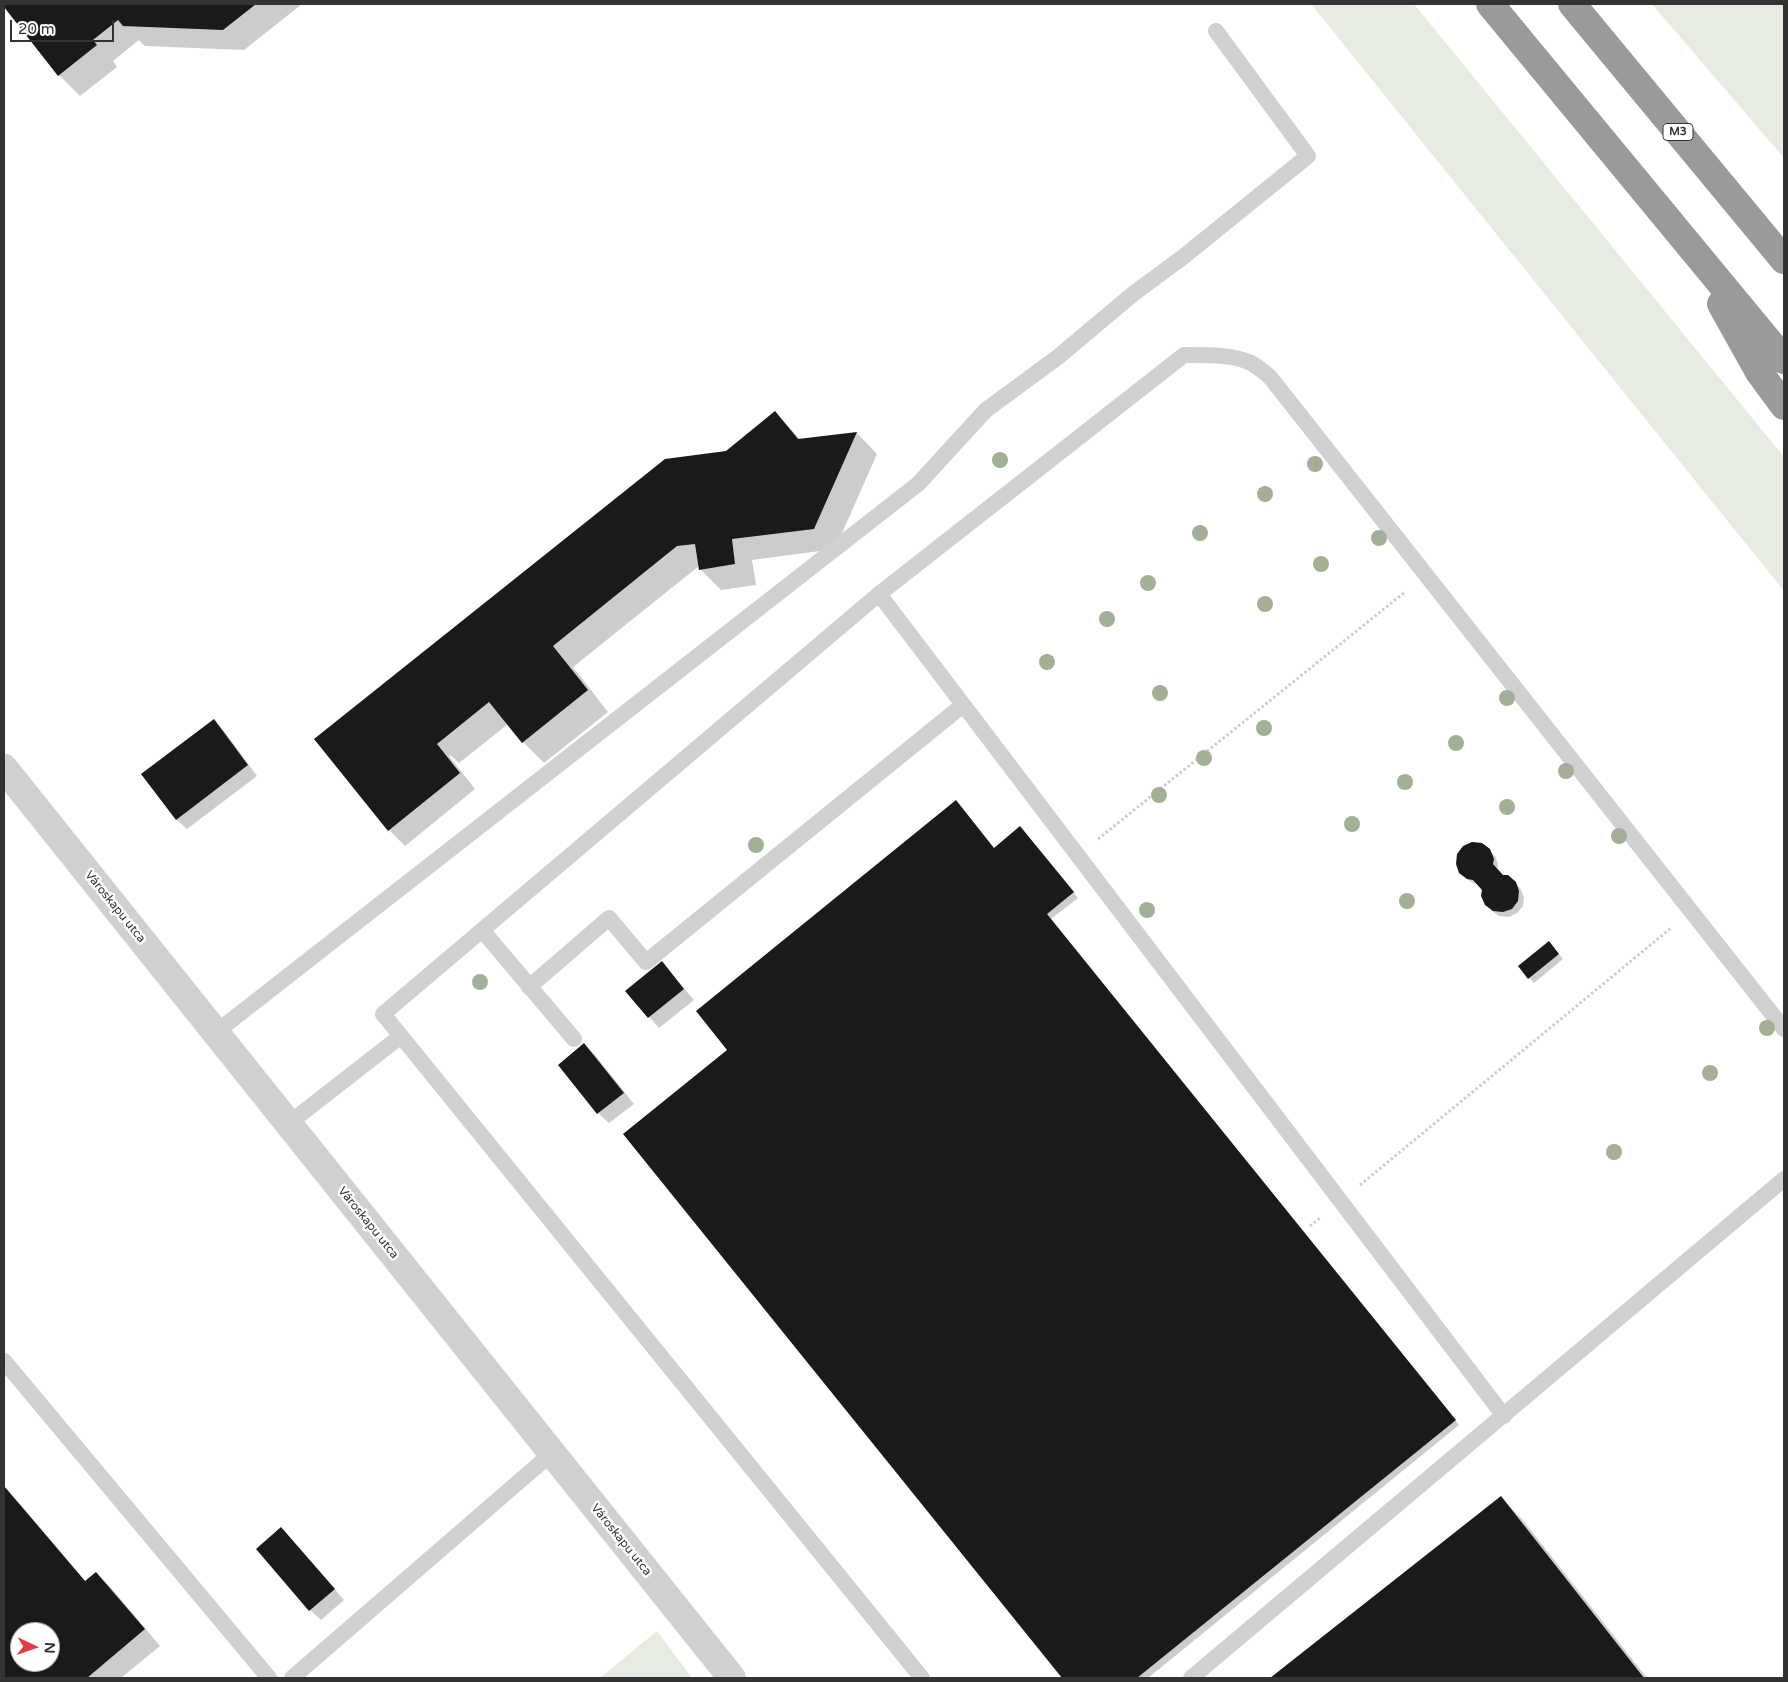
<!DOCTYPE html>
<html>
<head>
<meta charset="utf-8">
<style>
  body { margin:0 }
  #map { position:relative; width:1788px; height:1682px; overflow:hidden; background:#fff; font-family:"Varela Round",sans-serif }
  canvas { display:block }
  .frame { position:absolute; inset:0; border:5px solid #333; pointer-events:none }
  .north { position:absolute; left:10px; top:1622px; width:50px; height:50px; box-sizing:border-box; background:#fff; border:1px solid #adadad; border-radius:50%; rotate:93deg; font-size:14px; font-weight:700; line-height:20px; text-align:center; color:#333 }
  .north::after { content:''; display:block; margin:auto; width:18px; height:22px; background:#e63946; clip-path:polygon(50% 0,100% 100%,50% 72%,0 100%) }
  .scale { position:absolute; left:10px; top:20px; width:104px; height:22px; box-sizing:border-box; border:2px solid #333; border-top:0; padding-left:6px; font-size:15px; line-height:18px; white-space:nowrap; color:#333; -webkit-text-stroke:4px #fff; paint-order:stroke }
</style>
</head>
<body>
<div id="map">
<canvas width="1788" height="1682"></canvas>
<div class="frame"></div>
<div class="north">N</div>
<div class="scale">20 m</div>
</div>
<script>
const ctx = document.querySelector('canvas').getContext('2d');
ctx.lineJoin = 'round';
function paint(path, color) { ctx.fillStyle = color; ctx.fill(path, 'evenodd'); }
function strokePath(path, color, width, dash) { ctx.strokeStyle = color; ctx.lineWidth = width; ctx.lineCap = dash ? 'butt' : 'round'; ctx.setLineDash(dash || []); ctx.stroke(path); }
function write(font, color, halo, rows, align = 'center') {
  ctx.font = font + ' "Varela Round",sans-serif'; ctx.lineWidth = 5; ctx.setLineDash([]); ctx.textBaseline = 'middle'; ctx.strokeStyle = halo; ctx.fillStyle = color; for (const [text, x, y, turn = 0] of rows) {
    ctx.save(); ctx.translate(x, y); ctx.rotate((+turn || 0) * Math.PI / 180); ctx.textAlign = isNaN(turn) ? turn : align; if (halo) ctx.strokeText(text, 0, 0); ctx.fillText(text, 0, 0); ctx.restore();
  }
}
paint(new Path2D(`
  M1311,4h103l370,453v134z
  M1652,4h132v154z
  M657,1631l35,47h-92z`), '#e6ecdf');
paint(new Path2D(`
  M4,4h298l-58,46 -99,-4 -6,-6 -26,21 4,6 -37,29 -21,-21z
  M775,412l26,28 56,-7 20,21 -42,95 -83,11 4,25 -35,5 -21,-21 -1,-3 -126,101 35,45 -64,51 -21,-21 -15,-18 -49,39 -9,-8 -1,1 26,33 -70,57 -16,-16 -73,-91 410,-287z
  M214,721l10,10 33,45 -70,53 -11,-10z
  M1025,833l53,65 -27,21 408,506 -311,253h-84l-439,-544z
  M1489,850l6,6 3,8 -1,6 6,6 12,7 5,5 4,9 -1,9 -6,7 -8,4 -10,-1 -8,-6 -7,-20 -6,-6 -5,-1 -7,-5z
  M1549,942l14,17 -29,24 -15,-17z
  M662,963l32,37 -35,28 -32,-37z
  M584,1045l11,10 39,49 -25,19 -11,-10 -39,-48z
  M4,1489l16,15 66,78 10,-9 16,16 48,57 -39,32h-117zM20,1632h30v30h-30z
  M1501,1498l21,21 125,159h-375z
  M291,1539l53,61 -23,20 -11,-10z`), '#0003');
paint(new Path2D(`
  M4,4h252l-33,26 -100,-4 -5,-6 -25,20 4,5 -39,31 -54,-69z
  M775,411l23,28 59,-7 -43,97 -82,10 3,25 -36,6 -4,-26 -18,2 -124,100 35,44 -66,53 -33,-41 -52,42 23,29 -72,58 -74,-92 351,-280 61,-8z
  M214,719l34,46 -72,55 -35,-46z
  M956,800l38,48 26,-22 54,66 -27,22 409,506 -319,258h-75l-439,-544 104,-84 -31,-39z
  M1472,842l10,1 8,6 4,10 -1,5 10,11h5l8,7 3,9 -1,10 -6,8 -9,3 -10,-1 -8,-6 -4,-9 1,-6 -9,-10 -6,-1 -8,-6 -3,-9 1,-10 6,-8z
  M1549,941l10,13 -31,25 -10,-13z
  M662,961l22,28 -36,29 -23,-27z
  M584,1043l40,50 -27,21 -39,-49z
  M4,1486l81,95 11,-9 49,57 -58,49h-83zM20,1632h30v30h-30z
  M1501,1496l143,182h-374z
  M281,1527l54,62 -26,22 -53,-62z`), '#1a1a1a');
strokePath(new Path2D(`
  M1098,839l307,-247
  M1360,1185l311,-257
  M1310,1226l10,-8`), '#cdcdcd', 3, [2.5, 2.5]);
strokePath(new Path2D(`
  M879,594l625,822
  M482,930l92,109
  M529,987l80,-69 37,44 317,-257
  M215,1033l703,-549 68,-74 72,-53 75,-63 50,-37 125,-101 -92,-125
  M288,1124l113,-88
  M4,1361l265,317
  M292,1678l260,-225
  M922,1678l-539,-664 496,-420 305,-239c19,0 49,-1 67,8 6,3 13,9 19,14l514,652
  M1191,1678l593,-499`), '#d0d0d0', 16);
strokePath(new Path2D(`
  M4,768l728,910`), '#d0d0d0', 28);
strokePath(new Path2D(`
  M1490,4l294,356
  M1572,4l212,256
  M1721,304l38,68 25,34`), '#9a9a9a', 28);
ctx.fillStyle = '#a2b095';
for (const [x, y] of [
  [1000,460],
  [1315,464],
  [1265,494],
  [1200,533],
  [1379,538],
  [1321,564],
  [1148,583],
  [1265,604],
  [1107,619],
  [1047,662],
  [1160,693],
  [1507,698],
  [1264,728],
  [1456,743],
  [1204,758],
  [1566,771],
  [1405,782],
  [1159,795],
  [1507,807],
  [1352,824],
  [1619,836],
  [756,845],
  [1407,901],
  [1147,910],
  [480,982],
  [1767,1028],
  [1710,1073],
  [1614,1152]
]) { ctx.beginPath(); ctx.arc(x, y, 8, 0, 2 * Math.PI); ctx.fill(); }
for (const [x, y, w] of [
  [1678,132,30]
]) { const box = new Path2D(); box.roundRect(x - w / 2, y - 8.5, w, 17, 4); ctx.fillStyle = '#fff'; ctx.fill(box); strokePath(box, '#333', 1); }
write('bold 11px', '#333', null, [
  ["M3",1678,132]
]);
write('12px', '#333', '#fff', [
  ["Városkapu utca",115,907,51],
  ["Városkapu utca",368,1223,51],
  ["Városkapu utca",621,1540,51]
]);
</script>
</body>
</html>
